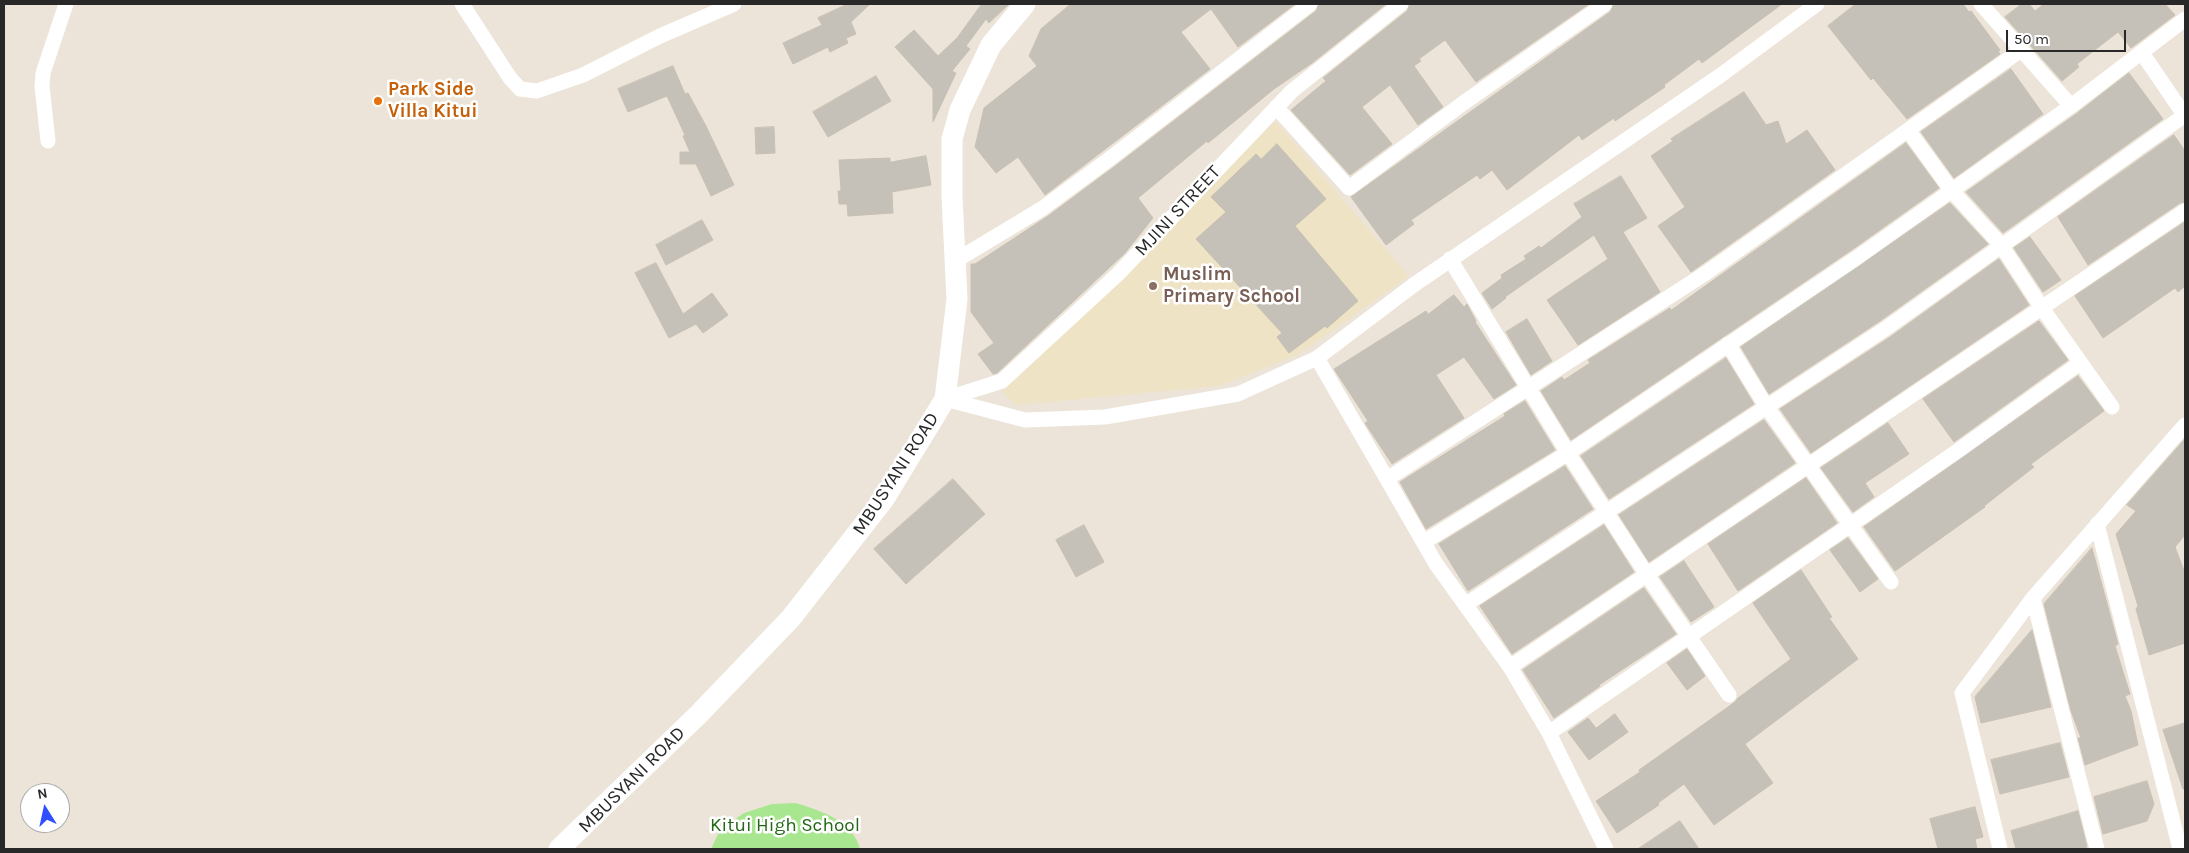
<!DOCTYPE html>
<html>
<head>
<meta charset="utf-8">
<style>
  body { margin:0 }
  #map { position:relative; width:2189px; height:853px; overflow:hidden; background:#ece4d8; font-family:Karla,sans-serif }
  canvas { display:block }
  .frame { position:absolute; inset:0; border:5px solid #282828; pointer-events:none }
  .north { position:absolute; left:20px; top:783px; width:50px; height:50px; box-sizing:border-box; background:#fff; border:1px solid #a9a9a9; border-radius:50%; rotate:350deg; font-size:14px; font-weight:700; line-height:20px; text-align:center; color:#282828 }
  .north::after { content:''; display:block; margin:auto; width:18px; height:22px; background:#314eff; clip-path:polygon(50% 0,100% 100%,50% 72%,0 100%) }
  .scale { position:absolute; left:2006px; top:30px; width:120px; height:22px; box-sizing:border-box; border:2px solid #282828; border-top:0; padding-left:6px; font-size:15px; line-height:18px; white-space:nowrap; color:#282828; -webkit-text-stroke:4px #fff; paint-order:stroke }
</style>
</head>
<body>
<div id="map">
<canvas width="2189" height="853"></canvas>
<div class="frame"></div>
<div class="north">N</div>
<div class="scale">50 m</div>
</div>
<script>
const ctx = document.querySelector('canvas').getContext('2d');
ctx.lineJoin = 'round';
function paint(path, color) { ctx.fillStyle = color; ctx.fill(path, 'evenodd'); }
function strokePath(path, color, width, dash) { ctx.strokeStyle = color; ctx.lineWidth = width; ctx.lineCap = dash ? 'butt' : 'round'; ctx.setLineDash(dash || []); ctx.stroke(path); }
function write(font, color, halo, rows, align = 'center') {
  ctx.font = font + ' Karla,sans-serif'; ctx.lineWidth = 5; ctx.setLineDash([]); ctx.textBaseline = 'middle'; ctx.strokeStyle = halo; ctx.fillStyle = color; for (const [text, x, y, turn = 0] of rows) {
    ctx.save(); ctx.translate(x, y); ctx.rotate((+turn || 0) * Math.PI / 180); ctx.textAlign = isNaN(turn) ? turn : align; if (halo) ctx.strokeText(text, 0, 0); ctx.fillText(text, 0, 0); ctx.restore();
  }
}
paint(new Path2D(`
  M1275,121l134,155 -111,79 -80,31 -201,19 -15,-13z`), '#efe3c6');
paint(new Path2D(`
  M795,803c25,7 58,18 65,46h-149l9,-19 24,-17 28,-9z`), '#a9e690');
const building = new Path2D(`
  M848,4h22l-19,18 5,12 -10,4 2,5 -18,9 -2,-5 -35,17 -10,-21 39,-18 -4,-7z
  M982,4h27l-20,19 -3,-4 -20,27 4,3 -18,22 4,2 -23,49v-33l-38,-42 19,-17 24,26 19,-18z
  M1071,4h224l-57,43 -27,-38 -30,23 29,37 -165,126 -27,-38 -22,16 -21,-26 9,-39 53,-42 -8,-10 12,-27z
  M1319,4h67l-74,59 -38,26 -66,54 -1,-2 -69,57 15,20 -28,35 -128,120 -4,1 -15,-20 16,-11 -23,-31v-48h4l73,-48 66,-49 202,-156z
  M1410,4h179l-113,78 -31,-42 -26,19 2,2 -7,5 29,41 -25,18 -28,-40 -28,22 30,37 -42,31 -59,-65 35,-29 -3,-3 84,-67z
  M1614,4h168l-80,59 -3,-4 -35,26 1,2 -50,34 -1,-3 -32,22 -3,-5 -72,55 -15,-20 -12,9 -3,-4 -66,45 3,4 -28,21 -35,-48 259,-185z
  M1856,4h107l6,8 2,-1 29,39 -2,1 2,3 -93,65 -34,-41 -2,2 -43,-54z
  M2022,4h7l6,7 9,-7h121l10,11 -44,33 -13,-16 -41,32 2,3 -17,14 -57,-64z
  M673,66l12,28 3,-1 18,33 28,59 -23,11 -15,-32h-16v-12h10l-7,-16 2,-1 -18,-39 -39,16 -10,-23z
  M2011,69l32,45 -89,64 -33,-46z
  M2129,73l34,46 -160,114 -37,-41 110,-78z
  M876,76l15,25 -63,36 -15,-25z
  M1744,92l22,33 12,-4 8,23 21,-14 28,40 -144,102 -33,-46 27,-19 -34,-51 22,-15 -2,-2z
  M774,127l1,26 -19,1 -1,-26z
  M2174,135l11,16v51l-5,1 -92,62 -30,-48z
  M1906,143l33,45 -86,61 -282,191 -30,-49 21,-14 2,3 26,-17 -2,-3 82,-52 1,2z
  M1277,144l49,55 -31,27 63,75 -31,27 -2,-2 -36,27 -12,-16 5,-4 -86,-94 30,-27 -15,-15 45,-43 5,5z
  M926,156l5,29 -39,7 1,21 -45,3 -1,-12h-8l-1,-13h3l-2,-31 51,-2v4z
  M1621,176l26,42 -24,14 37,60 -82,53 -31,-45 61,-41 -14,-24 -89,62 1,1 -14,11 -10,-16 20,-15 -1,-3 25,-16 -2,-3 15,-10 2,2 41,-31 -8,-13z
  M1950,203l38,41 -108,77 -111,73 -28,-47z
  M702,220l11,20 -47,25 -10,-20z
  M2185,222v64l-7,6 -3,-4 -72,50 -28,-42z
  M2030,237l31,43 -18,12 -29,-44z
  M1999,259l30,46 -218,148 -31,-44 110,-72z
  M656,263l27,51 29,-21 16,22 -25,18 -7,-9 -27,14 -34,-65z
  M1454,295l10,12 3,-3 9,17 -1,1 41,63 -22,14 -30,-42 -28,18 28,43 -72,46 -27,-41 3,-2 -34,-52 92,-58 2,3z
  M1527,319l25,42 -21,14 -25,-43z
  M2039,321l29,39 -114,82 -31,-43z
  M1726,358l28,46 -145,95 -28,-43z
  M2078,376l26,35 -73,53 3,3 -50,39 1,1 -90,64 -31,-44z
  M1525,401l30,49 -129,79 -26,-47 105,-66 -1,-2z
  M1764,420l31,43 -146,99 -30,-47z
  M1888,423l21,31 -44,29 9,14 -21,15 -32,-44z
  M2185,439v96l-10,12 10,26v70l-36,12 -13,-46 2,-3 -22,-72 20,-23 -9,-6z
  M1565,466l28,43 -125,82 -29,-47z
  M1806,478l31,45 -99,68 -30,-47z
  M953,479l32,35 -79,70 -32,-35z
  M1084,525l20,37 -28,15 -20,-37z
  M1604,525l30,47 -122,82 -32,-48z
  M1848,538l30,41 -18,13 -30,-42z
  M2092,548l26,96 -3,2 15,48 -5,2 6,15 7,34 -53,20 -7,-27h3l-10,-27 -27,-107z
  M1684,561l30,46 -23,15 -31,-45z
  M1801,570l31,47 -3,1 29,41 -113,85 28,39 -59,42 -30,-41 -26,19 1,2 -42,28 -21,-32 44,-29 -1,-2 96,-68 3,-4 53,-39 -38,-56z
  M1644,588l32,46 -77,51 1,1 -46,32 -31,-48z
  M2032,630l19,77 -70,16 -6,-26z
  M1687,649l18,27 -18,14 -20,-27z
  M1615,714l13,18 -39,28 -21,-28 20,-14 8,10z
  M2185,723v66h-2l-20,-59z
  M2060,743l9,34 -69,17 -9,-34z
  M2147,781l7,23 -7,17 -44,13 -9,-37z
  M1975,807l8,30 -8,2 2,10h-39l-8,-30z
  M2078,811l9,36 -8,2h-63l-5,-18z
  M1680,821l19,28h-61z`);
paint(building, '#c6c1b8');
strokePath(building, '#c7c0b2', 1);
strokePath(new Path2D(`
  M462,4l48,74 10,11 17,2 46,-16 77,-39 74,-32
  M1981,4l90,102
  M2142,53l43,63
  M1276,107l73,81 113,-84 143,-100
  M1908,130l44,61 49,54 41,63 70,99
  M48,141l-6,-55 1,-13 23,-69
  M1450,259l118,194 79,122 82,120
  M955,261l88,-53 65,-48 202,-156
  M1728,344l38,62 125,176
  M1317,358l119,206 74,103 39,66 57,116
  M945,399l80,21 80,-3 133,-23 79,-36 98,-74 306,-209 96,-71
  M945,399l57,-18 116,-107 174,-183 109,-87
  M1387,479l319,-206 315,-223
  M2097,524l83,325
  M1424,542l144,-89 290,-196 213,-151 114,-87
  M2033,598l64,251
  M1465,605l420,-276 300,-214
  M1510,667l675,-456
  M1549,733l410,-283 121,-87
  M2000,849l-38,-156 71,-95 152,-173`), '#fff', 15);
strokePath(new Path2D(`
  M559,849l139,-134 93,-97 93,-119 61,-100 12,-100 -5,-102v-58l8,-29 31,-65 34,-41`), '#fff', 21);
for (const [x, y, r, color] of [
  [378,101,5,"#e8710a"],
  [1153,286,5,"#8d6e63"]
]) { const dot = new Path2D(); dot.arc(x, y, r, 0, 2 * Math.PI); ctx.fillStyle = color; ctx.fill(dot); strokePath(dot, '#fff', 2); }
write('bold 19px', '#c56008', '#fff', [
  ["Park Side",388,90],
  ["Villa Kitui",388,112]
], 'left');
write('19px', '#282828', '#fff', [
  ["MJINI STREET",1178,211,-47],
  ["MBUSYANI ROAD",896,474,-57],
  ["MBUSYANI ROAD",632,780,-45]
]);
write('bold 19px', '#785e54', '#fff', [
  ["Muslim",1163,275],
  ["Primary School",1163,297]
], 'left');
write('19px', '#226815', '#fff', [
  ["Kitui High School",785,826]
]);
</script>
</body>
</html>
